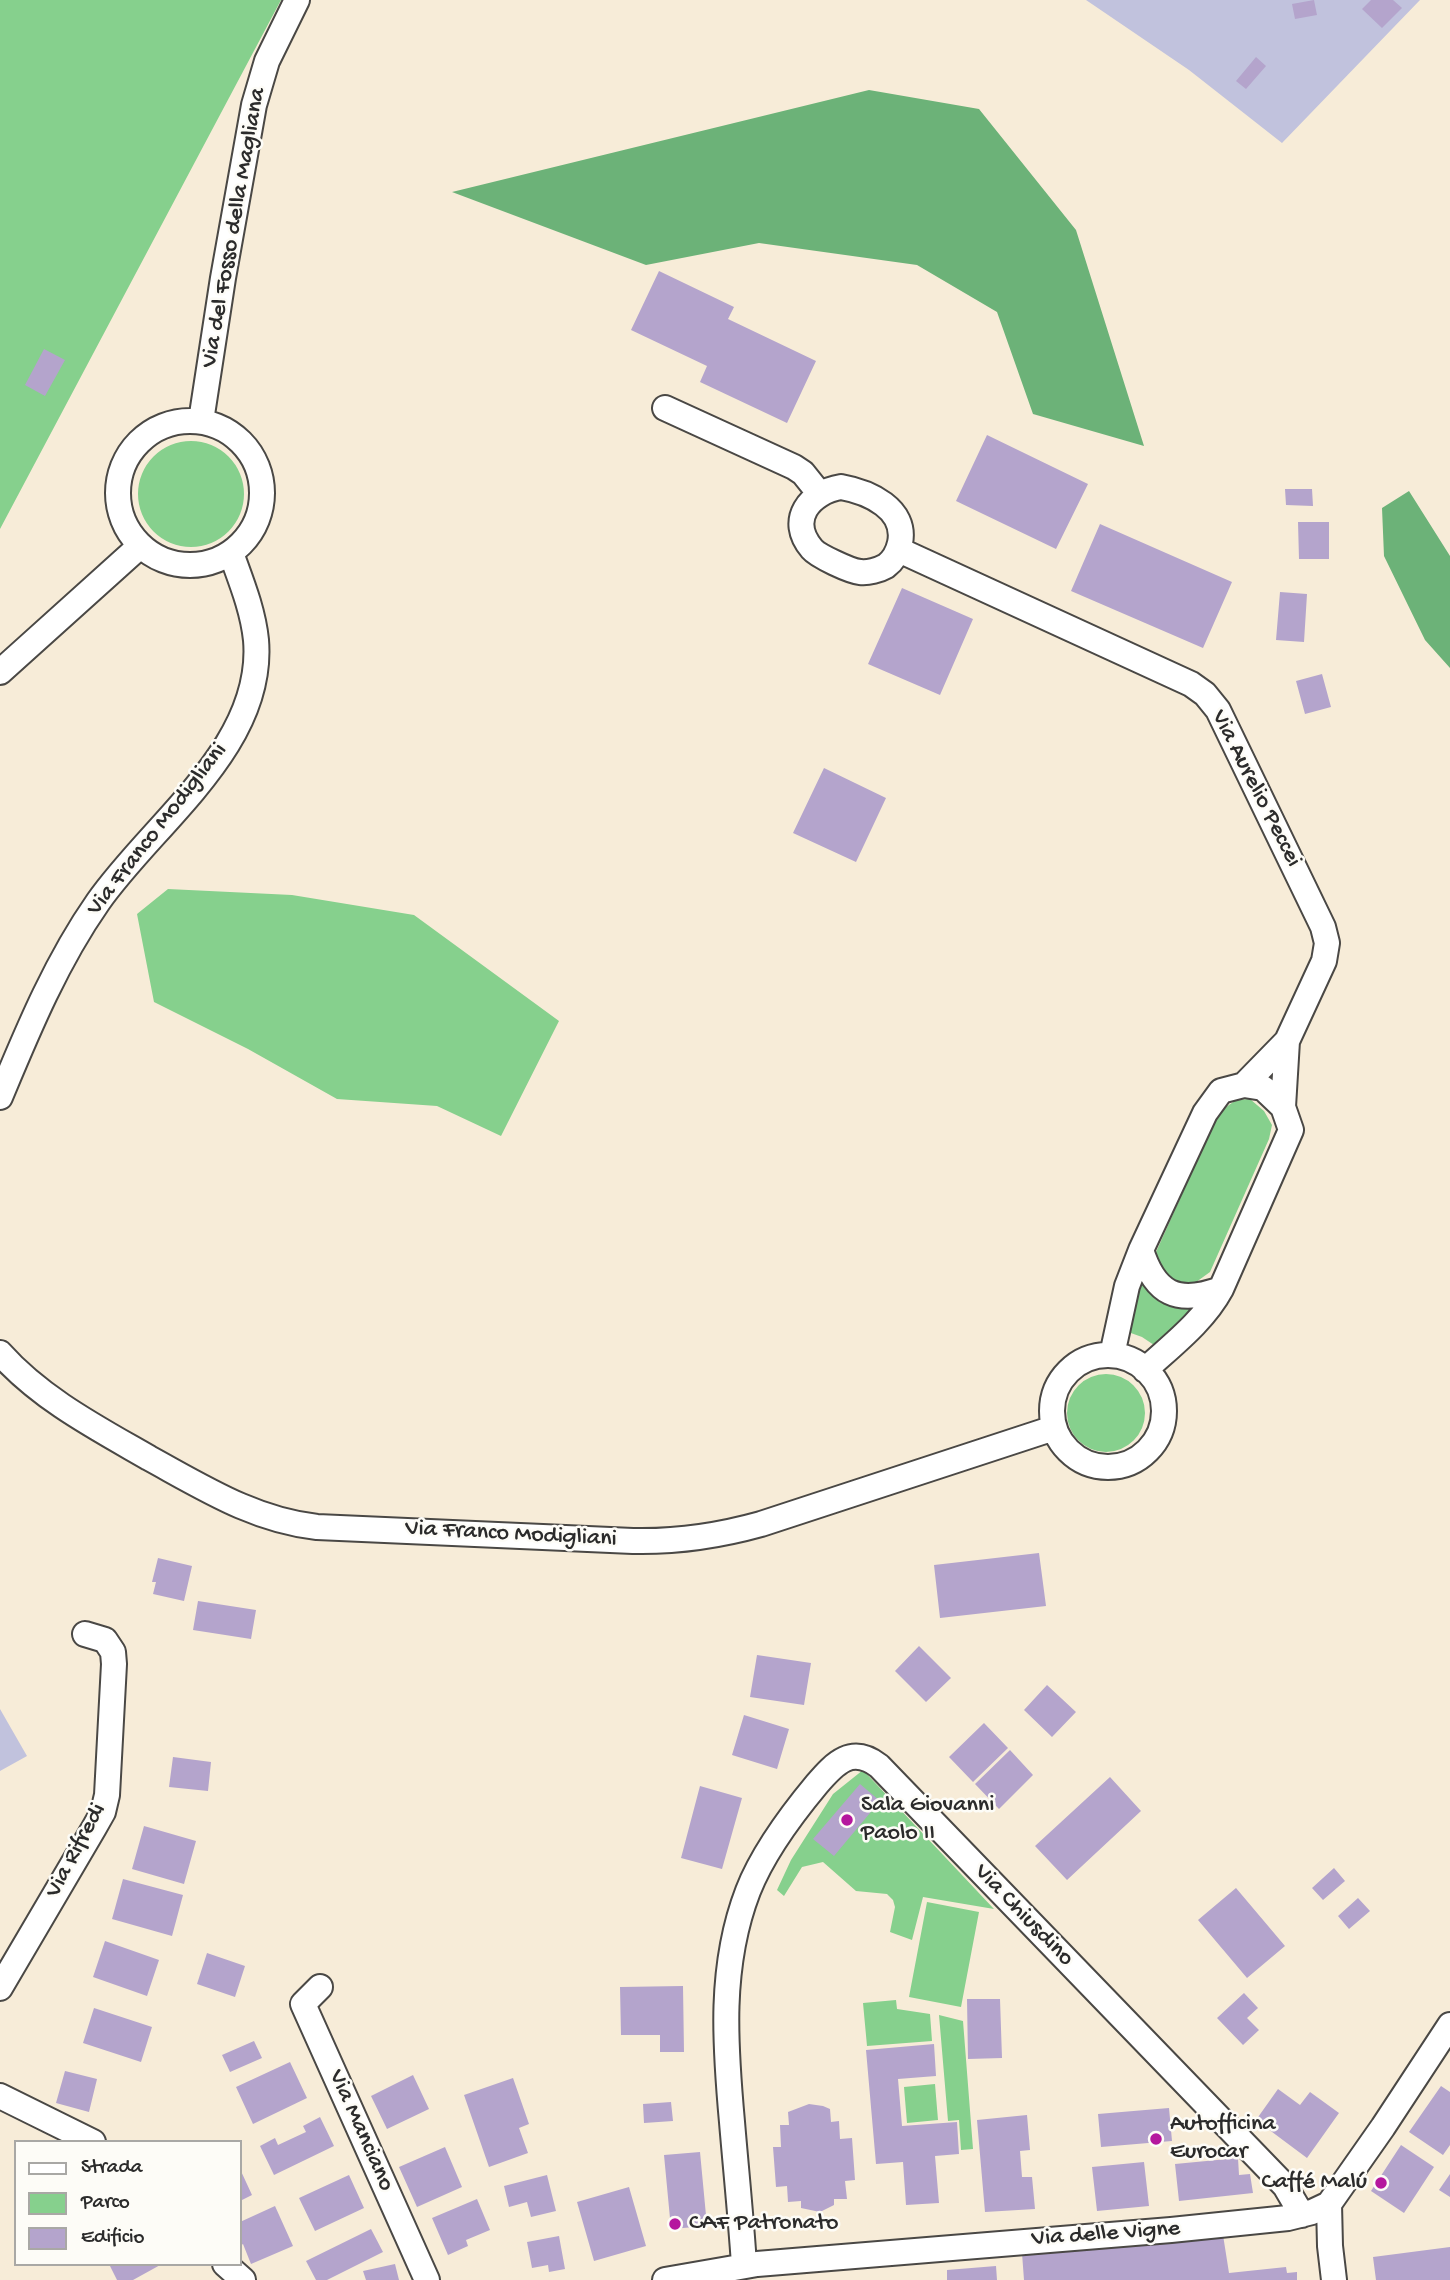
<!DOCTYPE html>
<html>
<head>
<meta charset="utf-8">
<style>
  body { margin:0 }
  #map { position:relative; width:1450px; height:2280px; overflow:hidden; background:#f7ecd8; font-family:"Gochi Hand",sans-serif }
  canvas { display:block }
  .legend { position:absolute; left:14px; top:2140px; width:228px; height:126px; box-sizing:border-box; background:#fdfcf7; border:2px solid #a9a8a5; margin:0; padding:9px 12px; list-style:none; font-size:21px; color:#2b2b2b }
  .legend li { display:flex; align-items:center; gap:14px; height:35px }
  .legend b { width:35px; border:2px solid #a9a8a5 }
</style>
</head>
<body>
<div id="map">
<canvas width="1450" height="2280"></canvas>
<ul class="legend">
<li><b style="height:9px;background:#fff"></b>Strada</li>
<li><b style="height:19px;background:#86d08d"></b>Parco</li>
<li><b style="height:19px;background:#b4a4cc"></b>Edificio</li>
</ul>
</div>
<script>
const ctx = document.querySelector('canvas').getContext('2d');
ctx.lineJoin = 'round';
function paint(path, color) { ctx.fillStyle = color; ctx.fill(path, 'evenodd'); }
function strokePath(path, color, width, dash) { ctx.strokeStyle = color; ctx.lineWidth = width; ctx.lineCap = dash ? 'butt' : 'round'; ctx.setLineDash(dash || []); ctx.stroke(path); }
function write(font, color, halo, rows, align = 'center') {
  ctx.font = font + ' "Gochi Hand",sans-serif'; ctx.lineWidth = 5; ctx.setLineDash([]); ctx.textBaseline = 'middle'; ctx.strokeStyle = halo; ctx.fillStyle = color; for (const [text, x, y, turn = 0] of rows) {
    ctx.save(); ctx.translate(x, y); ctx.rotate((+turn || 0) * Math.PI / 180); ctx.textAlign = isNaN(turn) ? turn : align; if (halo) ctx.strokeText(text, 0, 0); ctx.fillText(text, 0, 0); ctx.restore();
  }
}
paint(new Path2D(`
  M1086,0h334l-138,143 -93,-73z
  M0,1709l27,47 -27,15z`), '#c1c2dd');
paint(new Path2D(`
  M0,0h281l-281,529z
  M138 494a53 53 0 1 1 106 0a53 53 0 1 1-106 0Z
  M168,889l124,6 122,20 145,106 -58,115 -64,-30 -100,-7 -89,-50 -94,-47 -17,-88z
  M1250,1099l14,12 8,14 -3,14 -59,133 -18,13c-23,-4 -32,-9 -36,-33l63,-140 17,-12z
  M1139,1272l66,31 -45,46 -18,-12 -14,-5z
  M1067 1413a39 39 0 1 1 78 0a39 39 0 1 1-78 0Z
  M863,1770l131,139 -71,-12 -11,43 -22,-8 5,-25 -2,-7 -6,-6 -31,-3 -33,-29 -21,5 -18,29 -7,-6 14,-30 42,-66z
  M927,1902l52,10 -18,95 -52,-10z
  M896,2000l1,9 33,5 2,27 -65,5 -4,-43z
  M939,2015l24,6 10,128 -12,1 -2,-30 -11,1z
  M935,2084l3,36 -31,3 -3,-36z`), '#86d08d');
paint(new Path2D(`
  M869,90l110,19 97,121 68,216 -111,-32 -36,-102 -80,-47 -158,-22 -113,22 -194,-73z
  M1409,491l41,65v112l-25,-28 -41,-84 -2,-48z`), '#6cb278');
paint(new Path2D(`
  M1314,0l3,15 -22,4 -3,-15z
  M1371,0h22l9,8 -20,20 -20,-19z
  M1256,57l10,9 -20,23 -10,-8z
  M659,271l75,36 -6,12 88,42 -29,62 -87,-41 7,-16 -76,-36z
  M44,349l21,11 -20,36 -20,-11z
  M987,435l101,49 -32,65 -100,-48z
  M1285,489h27l1,17 -27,-1z
  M1298,522h31v37h-30z
  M1100,524l132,58 -29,66 -132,-57z
  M902,588l71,31 -33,76 -72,-31z
  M1280,592l27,2 -3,48 -28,-2z
  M1322,674l9,33 -26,7 -9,-33z
  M824,768l62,30 -30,64 -63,-29z
  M1039,1553l7,53 -106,12 -6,-53z
  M158,1558l34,8 -8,35 -31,-7 3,-12h-4z
  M198,1601l58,9 -5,29 -58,-9z
  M919,1646l32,32 -25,24 -31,-31z
  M757,1655l54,8 -7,42 -54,-8z
  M1047,1685l29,27 -24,25 -28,-27z
  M744,1715l45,14 -12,40 -45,-14z
  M984,1723l24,25 -35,34 -24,-25z
  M1010,1750l23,25 -34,34 -24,-25z
  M173,1757l38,5 -3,29 -39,-4z
  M1110,1777l31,34 -74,69 -32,-34z
  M860,1784l20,17 -46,55 -21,-17z
  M700,1786l42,12 -20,71 -41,-11z
  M144,1826l52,15 -12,43 -52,-15z
  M1334,1868l11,13 -22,19 -11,-12z
  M123,1879l60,16 -11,41 -60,-17z
  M1236,1888l49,58 -38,32 -49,-58z
  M1358,1898l12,13 -21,18 -11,-13z
  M105,1941l54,19 -12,36 -54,-19z
  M207,1953l38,13 -10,31 -38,-13z
  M683,1986l1,66h-24v-17h-39l-1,-48z
  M1244,1993l14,15 -11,10 12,12 -16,15 -26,-27z
  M967,1999h33l2,59 -34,1z
  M94,2008l58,19 -11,35 -58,-19z
  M254,2041l8,17 -32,14 -8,-17z
  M934,2044l2,32 -38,3 4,47 55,-4 2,32 -24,2 4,47 -33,2 -3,-43 -27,2 -10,-114z
  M290,2062l17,36 -54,26 -17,-37z
  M65,2071l32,8 -8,33 -33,-9z
  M413,2075l16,34 -42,20 -16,-33z
  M513,2078l16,46 -10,4 9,25 -39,14 -25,-72z
  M1441,2086l9,6v53l-7,10 -34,-23z
  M1278,2089l22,16 10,-13 29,21 -32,45 -51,-38z
  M671,2102l2,19 -29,2 -1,-19z
  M809,2104l14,2 7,3 1,13 8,-1 1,18 12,-1 3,42 -10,1 2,18h-13v6l-14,7 -19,-4v-7l-13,1 -1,-16 -11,1 -3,-40h8l-1,-22h9l-1,-13z
  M1169,2108l3,33 -71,6 -3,-33z
  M1027,2115l3,35 -10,1 2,26h10l3,32 -50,3 -8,-92z
  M320,2117l14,29 -60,29 -14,-29 15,-8 3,7 28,-13 -3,-6z
  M1401,2145l33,22 -30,46 -33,-22z
  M445,2147l17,40 -45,20 -18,-40z
  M700,2152l7,74 -36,3 -7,-74z
  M1238,2158l1,17 11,-1 3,19 -74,8 -4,-37z
  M1144,2162l5,44 -52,5 -5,-44z
  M240,2169l12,26 -12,6z
  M1450,2174v23l-11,-7z
  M349,2175l15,33 -49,23 -16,-33z
  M547,2175l9,36 -25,6 -4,-15 -18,5 -5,-21z
  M629,2187l17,59 -52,15 -17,-59z
  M477,2199l13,31 -24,10 2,6 -20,9 -16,-37z
  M275,2206l18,40 -42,18 -8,-20 -3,2v-24z
  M371,2229l12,23 -56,28h-11l-10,-19z
  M1223,2235l6,38 57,-6 1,6 10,-1v8h-273l-2,-27z
  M559,2236l6,33 -16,3 -1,-7 -16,3 -5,-26z
  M1450,2247v33h-74l-3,-23z
  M109,2264h53l-29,16h-16z
  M395,2264l4,16h-33l-3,-9z
  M996,2266l1,14h-50v-10z`), '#b4a4cc');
const minor = new Path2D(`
  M665,408l129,59 9,6 16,20
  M201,421l22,-143 31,-173 13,-44 30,-61
  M118 493a72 72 0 1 1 144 0a72 72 0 1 1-144 0Z
  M841,487c28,5 66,22 59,56 -2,9 -6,17 -14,23 -7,4 -18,7 -26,6 -10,-1 -42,-16 -48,-23 -25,-29 -2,-57 29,-62z
  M899,550l292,134 14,10 13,16 105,217 4,16 -3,18 -37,80
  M0,672l140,-126
  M1244,1085l43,-44 -4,66
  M0,1097c28,-67 56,-135 98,-195 55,-79 167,-156 158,-262 -3,-30 -15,-59 -25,-87
  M0,1353c41,46 97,75 149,105 55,30 105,62 168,69l316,14c45,1 85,-5 128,-17l293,-96
  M1112,1355l15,-69 14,-36
  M1052 1411a56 56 0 1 1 112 0a56 56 0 1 1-112 0Z
  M1145,1370c27,-25 58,-48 76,-81l70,-159 -8,-23 -20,-19 -19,-3 -23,6 -16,22 -64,137c14,44 36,55 80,39
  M320,1987l-17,17 124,276
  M0,1988l94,-160 9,-16 4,-17 7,-131 -1,-12 -8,-12 -20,-6
  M0,2096l93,46
  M1329,2204l1,42 4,34
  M225,2264l18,16
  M744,2265c-3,-47 -8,-95 -12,-143 -7,-77 -13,-156 16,-231 14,-36 44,-77 69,-107 18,-21 35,-39 62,-18l406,420 17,29
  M665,2280l92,-16 414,-34 117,-12 24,-6 17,-8 54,-77 67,-102`);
strokePath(minor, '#4a4845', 28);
strokePath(minor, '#fff', 24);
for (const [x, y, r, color] of [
  [847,1820,7,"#b5179e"],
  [1156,2139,7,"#b5179e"],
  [1381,2183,7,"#b5179e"],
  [675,2224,7,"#b5179e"]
]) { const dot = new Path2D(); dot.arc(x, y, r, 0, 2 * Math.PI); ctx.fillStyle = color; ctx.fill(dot); strokePath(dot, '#fdfcf7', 2.5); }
write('24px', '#2b2b2b', '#fdfcf7', [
  ["Via del Fosso della Magliana",235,228,-80],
  ["Via Aurelio Peccei",1255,789,63],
  ["Via Franco Modigliani",158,830,-52],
  ["Via Franco Modigliani",511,1535,3],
  ["Via Rifredi",77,1851,-62],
  ["Via Chiusdino",1023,1916,46],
  ["Via Manciano",360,2131,66],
  ["Via delle Vigne",1106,2235,-4]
]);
write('24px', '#2b2b2b', '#fdfcf7', [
  ["Sala Giovanni",861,1806],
  ["Paolo II",861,1834],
  ["Autofficina",1170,2125],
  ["Eurocar",1170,2153],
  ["Caffé Malú",1367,2183,"right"],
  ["CAF Patronato",689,2224]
], 'left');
</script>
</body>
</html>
